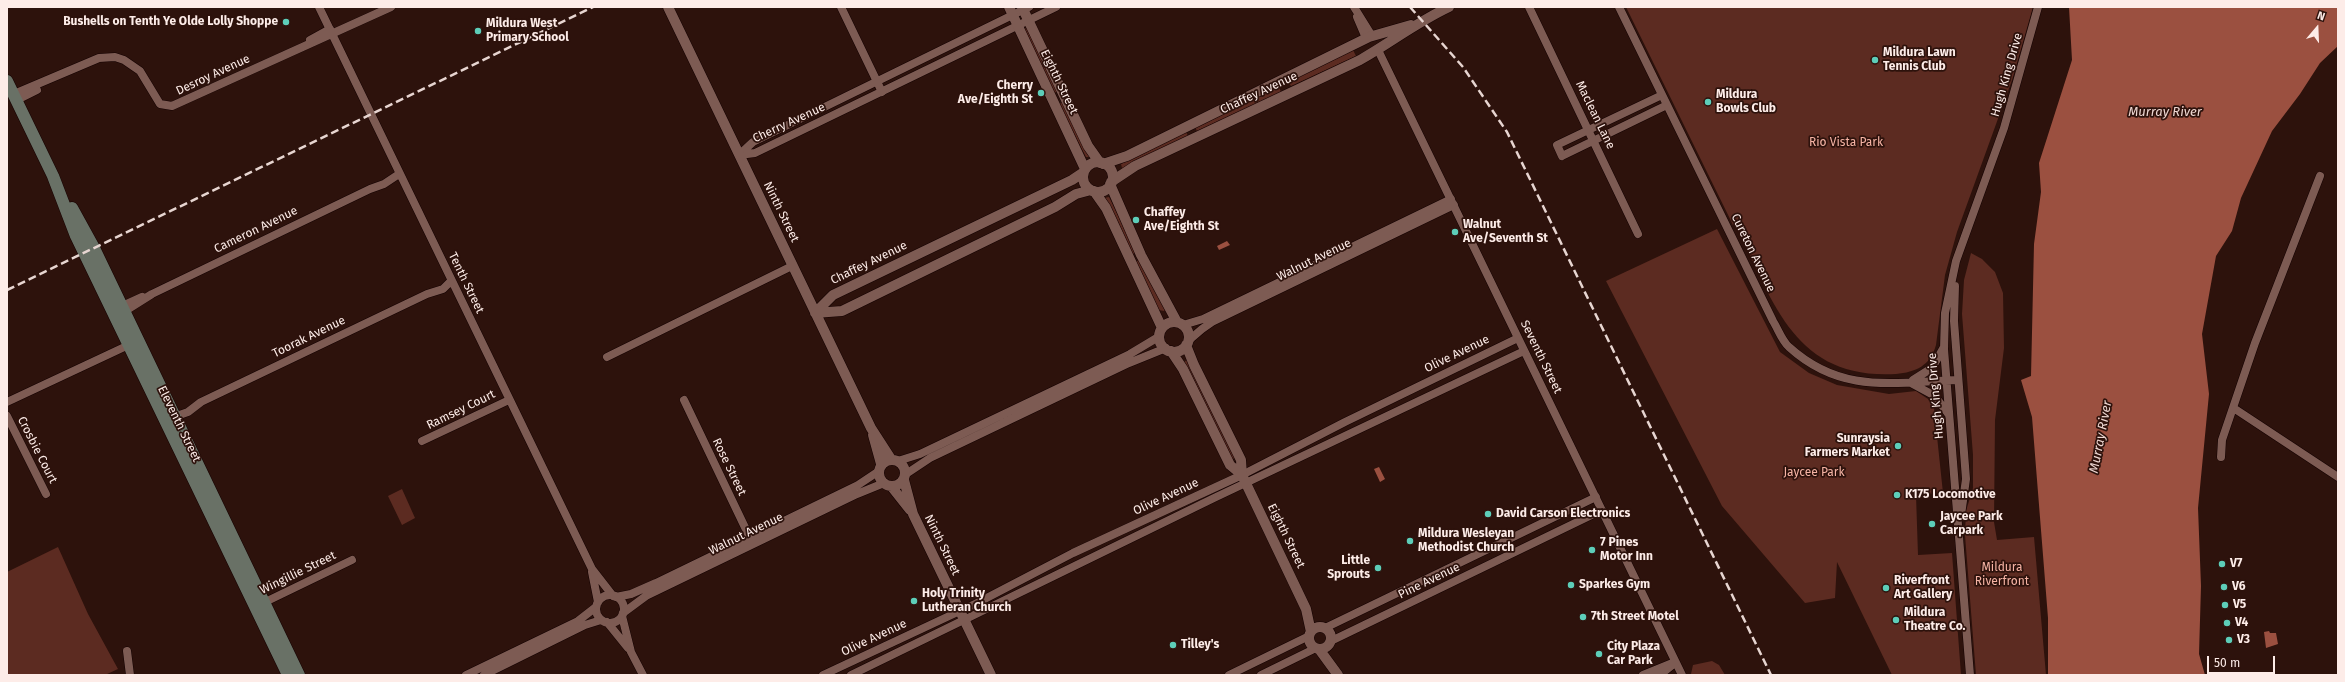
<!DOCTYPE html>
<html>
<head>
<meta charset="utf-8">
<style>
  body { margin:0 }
  #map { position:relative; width:2345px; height:682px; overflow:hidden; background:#2d120c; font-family:"Fira Sans",sans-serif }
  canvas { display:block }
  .frame { position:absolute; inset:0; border:8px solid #fdece8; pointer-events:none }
  .north { position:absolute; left:2297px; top:8px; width:40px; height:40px; -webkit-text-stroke:3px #2d120c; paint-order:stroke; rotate:19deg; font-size:11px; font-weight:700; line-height:16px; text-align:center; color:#fdece8 }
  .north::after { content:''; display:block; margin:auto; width:14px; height:18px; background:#fdece8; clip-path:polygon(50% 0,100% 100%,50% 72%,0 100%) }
  .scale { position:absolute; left:2207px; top:656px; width:68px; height:18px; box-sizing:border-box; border:2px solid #fdece8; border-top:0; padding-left:5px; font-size:12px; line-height:14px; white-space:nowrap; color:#fdece8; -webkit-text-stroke:3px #2d120c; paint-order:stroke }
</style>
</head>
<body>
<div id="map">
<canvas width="2345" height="682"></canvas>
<div class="frame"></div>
<div class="north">N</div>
<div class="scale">50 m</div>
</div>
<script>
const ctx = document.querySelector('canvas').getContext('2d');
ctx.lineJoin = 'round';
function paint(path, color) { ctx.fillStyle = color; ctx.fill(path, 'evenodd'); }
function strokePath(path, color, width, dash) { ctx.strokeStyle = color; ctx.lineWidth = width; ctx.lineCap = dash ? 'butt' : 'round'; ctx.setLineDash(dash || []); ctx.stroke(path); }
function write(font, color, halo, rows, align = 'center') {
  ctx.font = font + ' "Fira Sans",sans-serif'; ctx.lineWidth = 3.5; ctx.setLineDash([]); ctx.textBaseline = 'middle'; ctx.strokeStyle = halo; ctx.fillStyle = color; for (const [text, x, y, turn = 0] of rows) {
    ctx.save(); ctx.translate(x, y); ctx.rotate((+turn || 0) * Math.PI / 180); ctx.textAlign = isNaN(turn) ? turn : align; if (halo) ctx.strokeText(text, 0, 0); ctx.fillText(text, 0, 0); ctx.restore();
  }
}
paint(new Path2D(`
  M1626,7h407l-21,73 -55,152 -12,43 -9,70c-6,21 -20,27 -40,29 -103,6 -123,-74 -161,-150l-2,1z
  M1026,28l32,63 -4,2 -30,-63z
  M1353,50l3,6 -65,30 -3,-4z
  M1279,87l2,5 -84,39 -2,-4z
  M1064,102l27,55h-5l-27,-53z
  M1186,132l2,4 -66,32 -1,-4z
  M1109,197l27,55 -3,2 -29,-56z
  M1717,229l63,123 29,21 28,12 52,9 27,-3 12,8 6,9 9,85 -27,2 2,60 34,-2 9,122h-69l-55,-113 -2,36 -30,5 -83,-97 -116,-225z
  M1971,253l11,6 13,13 8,21 1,55 -9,72 -1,102 3,18 37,-3 12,138h-70l-11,-140 1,-24 7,-23v-33l-11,-141 2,-34z
  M1140,259l25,51 -1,1 -5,-1 -23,-48z
  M1187,360l49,97 -5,3 -47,-98z
  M402,489l13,29 -13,7 -14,-29z
  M58,547l30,67 30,55 -13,6h-98v-103z
  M1712,661l7,4 6,10 -34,-1 2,-9z`), '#5c2b21');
paint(new Path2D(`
  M2069,7h269v39l-18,17 -20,31 -28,37 -31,67 -9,33 -16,25 -14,78 7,60 -11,114 3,78 -2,68 6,21h-157v-57l-16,-201 -11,-37 10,-4 3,-132 7,-52 -2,-29 33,-103z
  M1227,241l3,4 -11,5 -2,-4z
  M1379,467l6,12 -5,3 -6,-13z
  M2269,631l1,2h6l2,11 -12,4 -2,-16z`), '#9b5040');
const minor = new Path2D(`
  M319,7l273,562 21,27
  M841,7l41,85
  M1354,7l18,29
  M1529,7l109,227
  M1619,7l154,314c5,8 9,20 16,26 53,48 105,35 169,33
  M1357,17l9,21
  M310,40l20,-11
  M1378,50l304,625
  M14,94l85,-36 16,-1 9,3 16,11 20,33 12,2 219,-99
  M1662,95l-105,50 5,11 105,-51
  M17,100l20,-10
  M739,155l16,-2 301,-146
  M739,155l14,-13 276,-135
  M1955,286l-1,35 12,158 -5,36
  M118,308l24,-11
  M119,312l6,-1 27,-17 218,-105 14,-5 15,-10
  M1183,325l20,-6 248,-120
  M1188,341l14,-12 10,-7 242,-117
  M607,357l185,-91
  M1913,380l19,-12 12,-21
  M1911,383l24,13 14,19
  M684,400l68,142
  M7,402l126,-59
  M2235,409l103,68
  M7,416l39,78
  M171,418l17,-6 13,-10 226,-108 16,-5 8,-8
  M422,441l87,-41
  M2221,457l1,-17 33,-97 65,-167
  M898,461l22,-7 210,-100 30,-18
  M906,474l24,-16 199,-95 37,-15
  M592,572l6,30
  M596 609a14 14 0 1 1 28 0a14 14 0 1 1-28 0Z
  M616,597l15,-3 25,-11 202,-98 21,-14
  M261,604l91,-44
  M623,613l23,-17 211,-102 27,-11
  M622,616l9,36 12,23
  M607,622l21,26
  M1325,628l271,-131
  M1331,641l271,-131
  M127,651l3,24
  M466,675l112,-54 18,-14
  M484,675l101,-50 16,-5
  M823,675l154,-72 96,-50 169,-78 103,-53 173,-84
  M851,675l363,-177 310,-147
  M1229,675l80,-39
  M1261,675l55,-27
  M1643,675l32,-13
  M1660,675l15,-12
  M1970,675l-26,-326 1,-36 11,-52 48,-133 34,-121`);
const tertiary = new Path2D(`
  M668,7l203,421 20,31
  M1009,7l76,162
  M1022,7l66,139 12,17
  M1083 177a15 15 0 1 1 30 0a15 15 0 1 1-30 0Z
  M1103,164l24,-8 242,-119 42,-12
  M1111,182l24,-16 225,-106c30,-17 57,-38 89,-53
  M1110,184l31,71 36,67
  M1094,191l12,17 56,120
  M815,313l18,-18 239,-115 12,-8
  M815,313l27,-2 213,-104 21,-13 15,-4
  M1159 337a15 15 0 1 1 30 0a15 15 0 1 1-30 0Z
  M1186,345l8,20 47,95 1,15 64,134 5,23
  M1171,351l12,18 47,96 12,10
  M873,435l8,29
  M879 473a13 13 0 1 1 26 0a13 13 0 1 1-26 0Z
  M904,480l9,34 78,161
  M891,486l19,24
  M1309 638a11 11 0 1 1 22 0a11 11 0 1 1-22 0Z
  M1319,649l19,26`);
const secondary = new Path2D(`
  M7,81l46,95 23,60 212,439
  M72,208l22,40 205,427`);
strokePath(minor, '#140100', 9);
strokePath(tertiary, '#140100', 11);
strokePath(secondary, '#140100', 13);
strokePath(minor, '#7d5b53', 8);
strokePath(tertiary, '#7d5b53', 10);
strokePath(secondary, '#697166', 12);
strokePath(new Path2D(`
  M1410,7l53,60 44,65 264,543
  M7,290l586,-283`), '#e7d5d1', 2.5, [8, 4]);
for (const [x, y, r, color] of [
  [286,22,4,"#5dceb9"],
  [478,31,4,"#5dceb9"],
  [1875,60,4,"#5dceb9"],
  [1041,93,4,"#5dceb9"],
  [1708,102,4,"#5dceb9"],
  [1136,220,4,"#5dceb9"],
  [1455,232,4,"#5dceb9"],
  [1898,446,4,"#5dceb9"],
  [1897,495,4,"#5dceb9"],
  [1488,514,4,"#5dceb9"],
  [1932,524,4,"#5dceb9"],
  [1410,541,4,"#5dceb9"],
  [1592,550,4,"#5dceb9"],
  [2222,564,4,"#5dceb9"],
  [1378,568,4,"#5dceb9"],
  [1571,585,4,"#5dceb9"],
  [2224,587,4,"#5dceb9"],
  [1886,588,4,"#5dceb9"],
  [914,601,4,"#5dceb9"],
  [2225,605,4,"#5dceb9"],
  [1583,617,4,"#5dceb9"],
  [1896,620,4,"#5dceb9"],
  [2227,623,4,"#5dceb9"],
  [2229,640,4,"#5dceb9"],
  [1173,645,4,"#5dceb9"],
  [1599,654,4,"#5dceb9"]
]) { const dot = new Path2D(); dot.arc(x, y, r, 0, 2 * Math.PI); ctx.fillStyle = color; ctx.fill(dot); strokePath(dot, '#2d120c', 1.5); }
write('bold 12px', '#fdece8', '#2d120c', [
  ["Bushells on Tenth Ye Olde Lolly Shoppe",278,22,"right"],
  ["Mildura West",486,24],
  ["Primary School",486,38],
  ["Mildura Lawn",1883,53],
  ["Tennis Club",1883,67],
  ["Cherry",1033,86,"right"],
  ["Ave/Eighth St",1033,100,"right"],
  ["Mildura",1716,95],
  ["Bowls Club",1716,109],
  ["Chaffey",1144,213],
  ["Ave/Eighth St",1144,227],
  ["Walnut",1463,225],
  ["Ave/Seventh St",1463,239],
  ["Sunraysia",1890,439,"right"],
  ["Farmers Market",1890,453,"right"],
  ["K175 Locomotive",1905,495],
  ["David Carson Electronics",1496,514],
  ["Jaycee Park",1940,517],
  ["Carpark",1940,531],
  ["Mildura Wesleyan",1418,534],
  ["Methodist Church",1418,548],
  ["7 Pines",1600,543],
  ["Motor Inn",1600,557],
  ["Little",1370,561,"right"],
  ["Sprouts",1370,575,"right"],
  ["V7",2230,564],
  ["Riverfront",1894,581],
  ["Art Gallery",1894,595],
  ["Sparkes Gym",1579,585],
  ["V6",2232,587],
  ["Holy Trinity",922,594],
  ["Lutheran Church",922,608],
  ["V5",2233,605],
  ["Mildura",1904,613],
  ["Theatre Co.",1904,627],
  ["7th Street Motel",1591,617],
  ["V4",2235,623],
  ["V3",2237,640],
  ["Tilley's",1181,645],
  ["City Plaza",1607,647],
  ["Car Park",1607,661]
], 'left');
write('12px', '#fdece8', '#2d120c', [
  ["Desroy Avenue",213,75,-25],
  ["Hugh King Drive",2007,75,-74],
  ["Eighth Street",1059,82,64],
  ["Chaffey Avenue",1259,93,-25],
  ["Maclean Lane",1595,115,64],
  ["Cherry Avenue",789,123,-25],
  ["Ninth Street",781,212,64],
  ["Cameron Avenue",256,230,-26],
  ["Cureton Avenue",1753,253,64],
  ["Walnut Avenue",1314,260,-26],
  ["Chaffey Avenue",869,263,-26],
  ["Tenth Street",466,283,64],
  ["Toorak Avenue",309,337,-26],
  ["Olive Avenue",1457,354,-26],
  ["Seventh Street",1541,357,64],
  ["Hugh King Drive",1936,396,-95],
  ["Ramsey Court",461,410,-26],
  ["Eleventh Street",179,424,64],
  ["Crosbie Court",37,450,63],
  ["Rose Street",729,467,64],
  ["Olive Avenue",1166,497,-25],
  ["Walnut Avenue",746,534,-26],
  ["Eighth Street",1286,536,64],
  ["Ninth Street",942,545,64],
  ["Wingillie Street",298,573,-26],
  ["Pine Avenue",1429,581,-26],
  ["Olive Avenue",874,638,-25]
]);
write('12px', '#f6b4a5', '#2d120c', [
  ["Rio Vista Park",1846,143],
  ["Jaycee Park",1814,473],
  ["Mildura",2002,568],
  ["Riverfront",2002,582]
]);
write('italic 13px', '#efd8d3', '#2d120c', [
  ["Murray River",2165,112],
  ["Murray River",2101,437,-79]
]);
</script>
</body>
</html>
